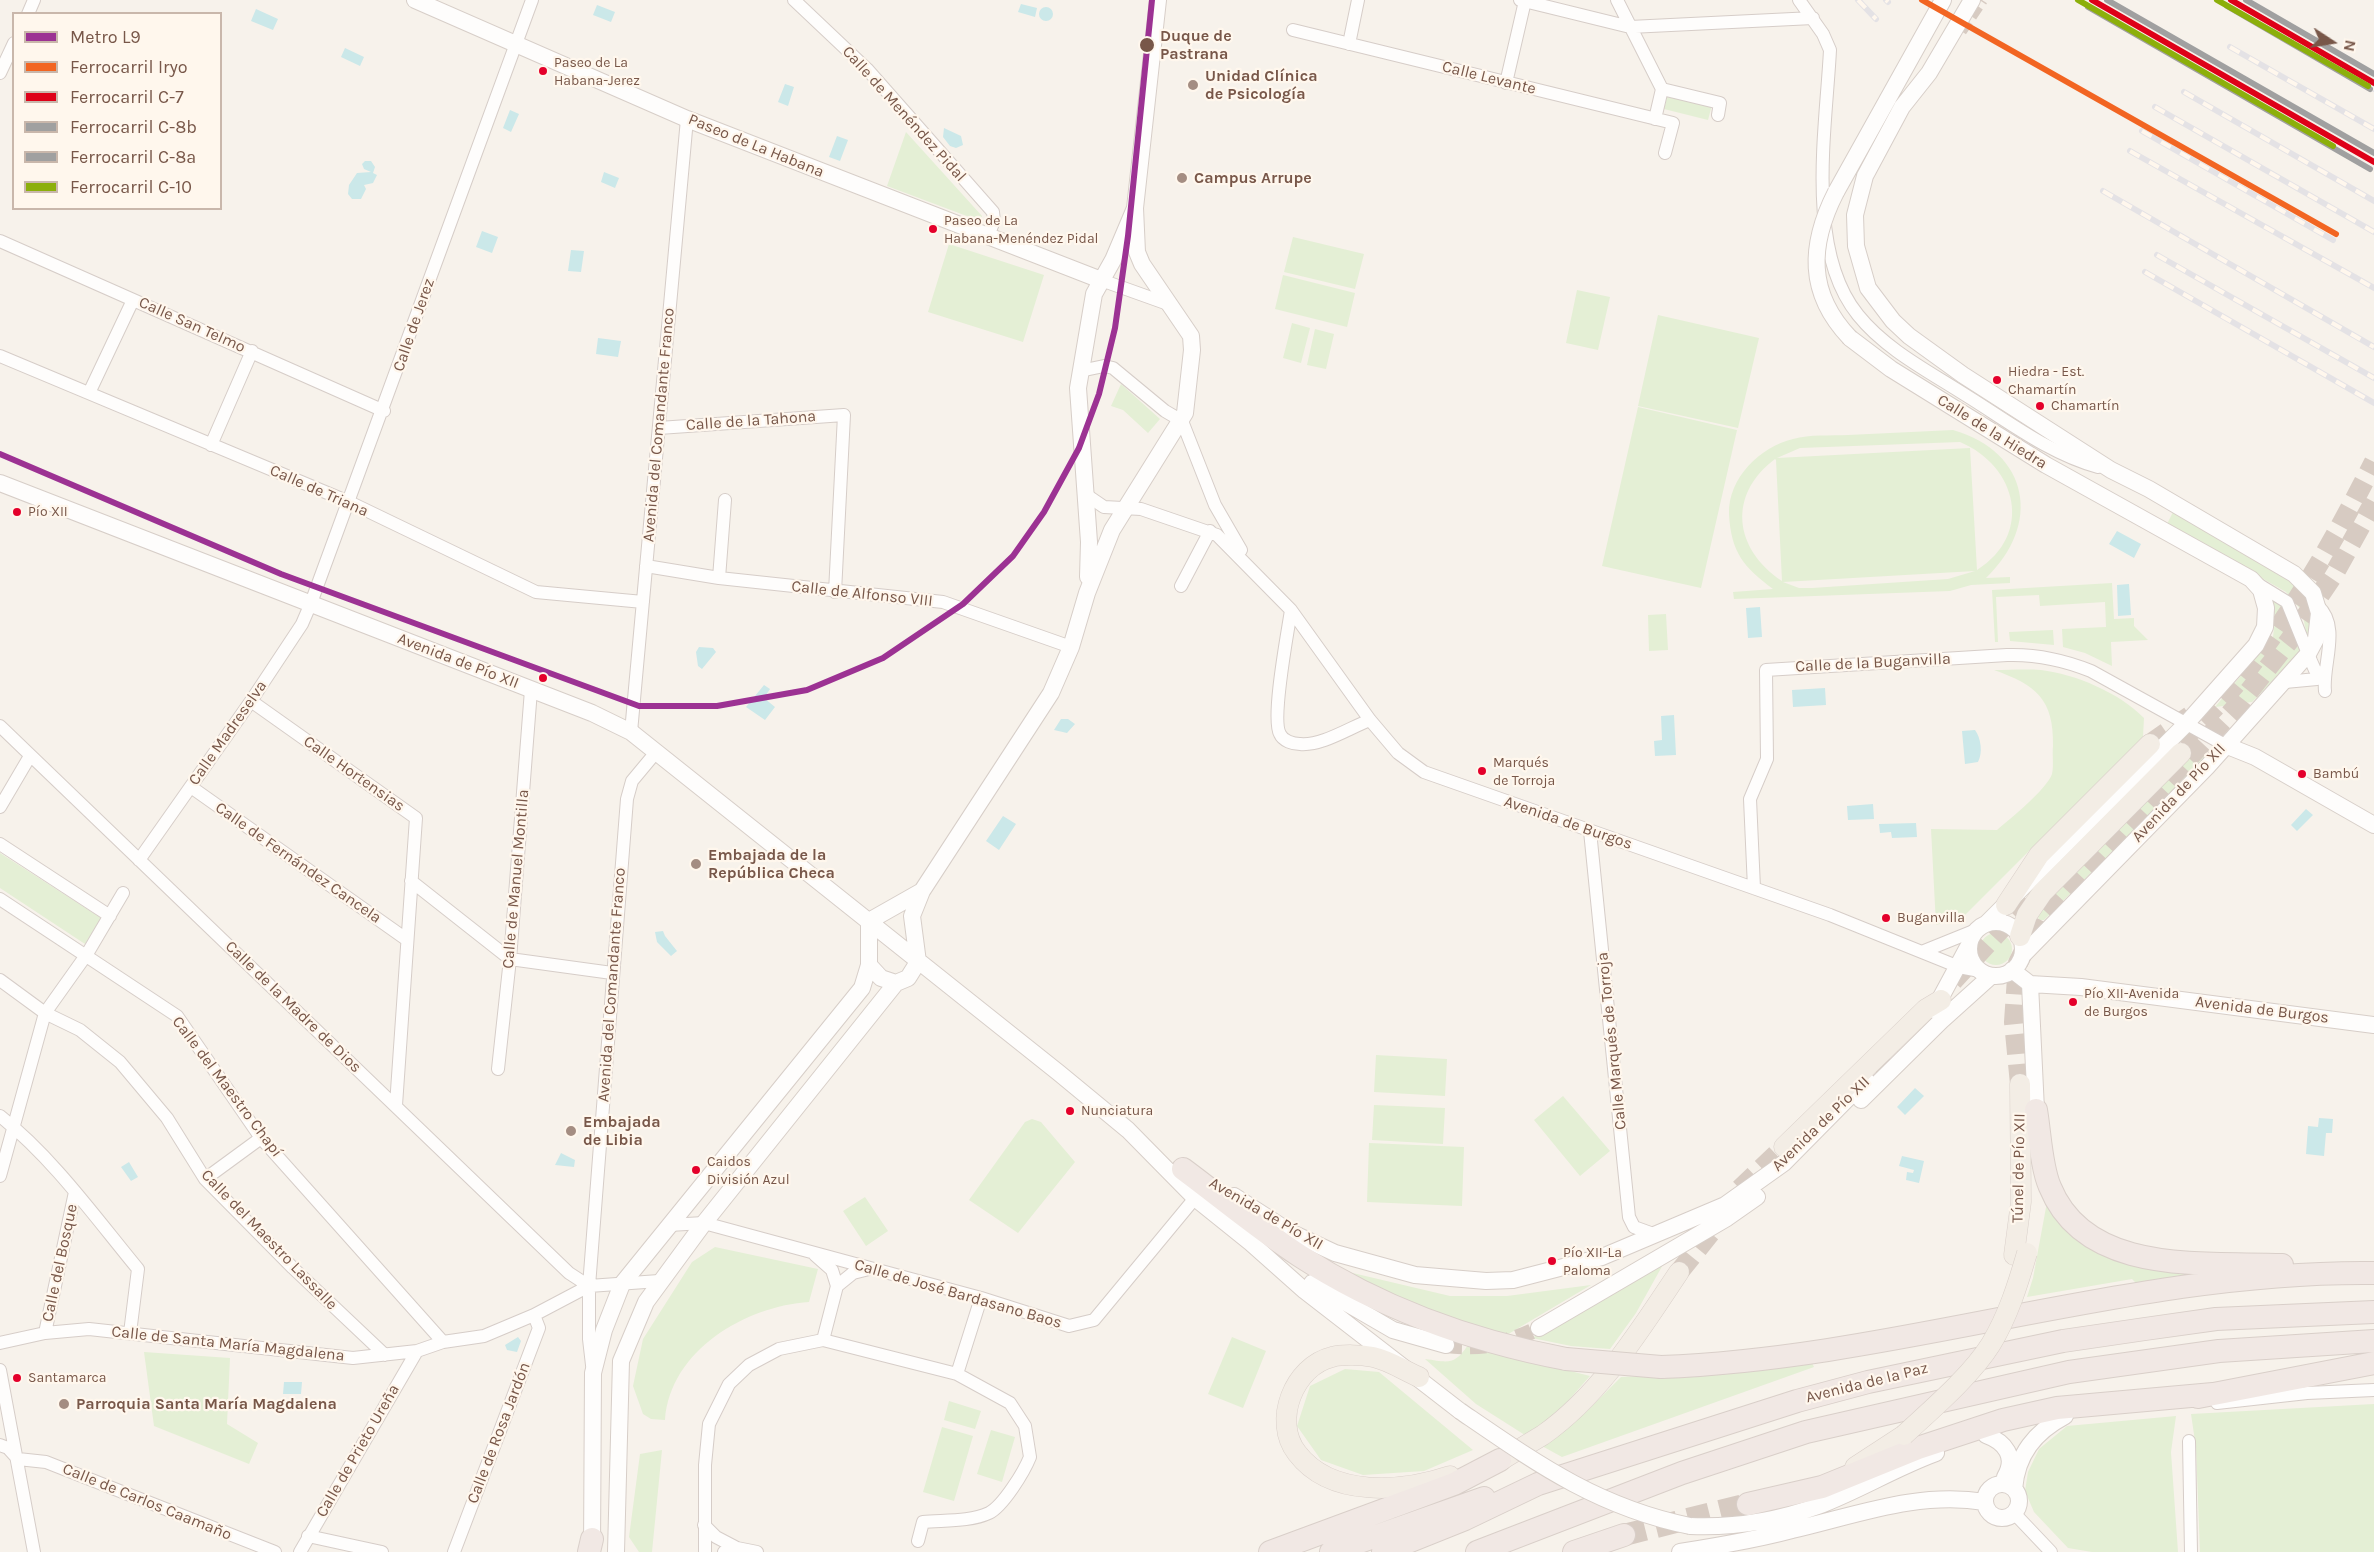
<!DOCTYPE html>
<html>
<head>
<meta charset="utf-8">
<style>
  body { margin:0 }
  #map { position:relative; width:2374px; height:1552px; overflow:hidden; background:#f7f2eb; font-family:Karla,sans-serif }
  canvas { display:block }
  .legend { position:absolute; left:12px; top:12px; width:210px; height:198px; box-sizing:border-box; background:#fff7ed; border:2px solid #c9b7ab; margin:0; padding:8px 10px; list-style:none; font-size:18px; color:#785749 }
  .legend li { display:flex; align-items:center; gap:12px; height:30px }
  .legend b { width:30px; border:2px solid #c9b7ab }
  .north { position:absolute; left:2302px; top:12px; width:60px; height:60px; -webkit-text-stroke:4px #fff7ed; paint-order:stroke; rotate:102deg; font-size:16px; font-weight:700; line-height:24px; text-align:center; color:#785749 }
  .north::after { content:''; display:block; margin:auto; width:21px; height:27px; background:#785749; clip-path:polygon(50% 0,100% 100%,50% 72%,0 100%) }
</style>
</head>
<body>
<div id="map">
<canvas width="2374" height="1552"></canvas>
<ul class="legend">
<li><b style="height:8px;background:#9c3293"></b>Metro L9</li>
<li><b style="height:8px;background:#f26522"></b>Ferrocarril Iryo</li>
<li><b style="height:8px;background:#de0118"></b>Ferrocarril C-7</li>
<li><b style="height:8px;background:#a0a0a0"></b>Ferrocarril C-8b</li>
<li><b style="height:8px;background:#a0a0a0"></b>Ferrocarril C-8a</li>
<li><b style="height:8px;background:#8caf0b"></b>Ferrocarril C-10</li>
</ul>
<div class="north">N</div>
</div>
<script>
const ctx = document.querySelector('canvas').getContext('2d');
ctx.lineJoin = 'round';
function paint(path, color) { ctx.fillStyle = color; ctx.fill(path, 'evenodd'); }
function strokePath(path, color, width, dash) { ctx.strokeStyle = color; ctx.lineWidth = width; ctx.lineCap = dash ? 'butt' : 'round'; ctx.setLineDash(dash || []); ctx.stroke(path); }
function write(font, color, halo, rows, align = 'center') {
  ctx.font = font + ' Karla,sans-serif'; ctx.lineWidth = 4.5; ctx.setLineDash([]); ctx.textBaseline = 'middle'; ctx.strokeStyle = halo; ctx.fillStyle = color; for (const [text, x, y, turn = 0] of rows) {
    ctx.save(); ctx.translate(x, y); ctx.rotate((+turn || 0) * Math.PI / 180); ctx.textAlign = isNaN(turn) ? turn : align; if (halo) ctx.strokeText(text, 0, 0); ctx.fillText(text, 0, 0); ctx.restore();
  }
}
paint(new Path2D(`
  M1667,97l45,8 -4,15 -44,-11z
  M906,132l76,84 -2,5 -93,-35z
  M1293,237l71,17 -9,35 -71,-17z
  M949,244l95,31 -21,67 -95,-30z
  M1283,275l72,18 -8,34 -72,-18z
  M1577,290l33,7 -12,53 -32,-7z
  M1658,315l101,23 -21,90 -100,-22z
  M1292,323l18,5 -9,35 -18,-5z
  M1315,329l19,5 -8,35 -19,-4z
  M1121,384l39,35 -12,14 -25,-23 -12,-4z
  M1638,407l99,23 -36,158 -99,-22z
  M1953,430c77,22 89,95 33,148l24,-1v6l-39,2 -21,6 -216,8 -1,-7 40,-3c-29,-22 -42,-36 -44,-75 -1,-36 31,-67 64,-75 17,-5 37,-3 55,-4 35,-2 70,-3 105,-5zM1960,442c57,24 74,92 17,128l-7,-122 -193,10 23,-10zM1775,459l1,1 6,121c-48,-32 -55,-86 -7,-122zM1975,571l-27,8 -136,9h-13l-16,-6z
  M2174,510c33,19 114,56 132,86 8,11 6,28 5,41h-4l-5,-26 -16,-19 -119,-68z
  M2112,583l2,36 20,-1v8l14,14 -37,2 1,24 -27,-13 -22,-6 -1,-18 44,-2 -1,-25 -65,4 -1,-11 -43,2 2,45h-3l-3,-52z
  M2272,597c17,13 30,37 27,59l-47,46 -37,5 58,-70 2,-18z
  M1666,614l2,36 -19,1 -1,-36z
  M2053,630l1,15 -44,-4 -1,-9z
  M1994,670c15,0 31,-1 47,0 34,4 79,23 103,48l-1,19 -180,180 -27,8 -5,-96 66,1c14,-12 49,-40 55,-56 2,-8 0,-20 1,-28 1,-47 -17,-61 -59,-76z
  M2187,743l13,4 5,11 -161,162h-5l-2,-6 3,-11 140,-156z
  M0,853l101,65 -16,26 -85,-56z
  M1980 949a16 16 0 1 1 32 0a16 16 0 1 1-32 0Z
  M1376,1055l71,4 -2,37 -71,-4z
  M1563,1096l47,55 -30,25 -46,-56z
  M1374,1105l71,3 -2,36 -71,-4z
  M1032,1119l9,3 34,40 -57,71 -49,-33 56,-78z
  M1369,1143l95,4 -2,59 -95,-4z
  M865,1197l23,34 -22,15 -23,-35z
  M2047,1202l34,34 181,34 -125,14 -5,-5 -105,18 6,-19z
  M715,1247l103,22 -9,33c-63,4 -139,48 -144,118l-14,-1 -8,-5 -10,-28 10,-47 49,-77z
  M1665,1261l-29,52 -26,36 -39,-3 -39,-8z
  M1340,1270l110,26h57l84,-11 -86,51 -71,-22z
  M1232,1337l34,14 -23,57 -35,-14z
  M1468,1345l122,31 -30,34 -32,27 -52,-33 -51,-45c23,3 29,7 43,-14z
  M144,1352l86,6 -3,66 31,19 -9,21 -95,-38z
  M1811,1361l3,6 -252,90 -20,-11 44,-34 35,-35 79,-4z
  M1345,1369l34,3 94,78 -49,21 -61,4 -42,-15 -24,-34 13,-40z
  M949,1401l32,10 -6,18 -31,-9z
  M2374,1404v148h-174l-4,-104 -5,-34z
  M2176,1416l-5,36 7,100h-86l-24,-4 -34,-36 -9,-21 3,-19 11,-23 28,-23z
  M942,1427l31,9 -19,65 -31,-9z
  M991,1430l24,7 -13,45 -25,-8z
  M662,1450l-10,102h-13l-10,-15 11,-83z`), '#e4efd5');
paint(new Path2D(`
  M1021,4l16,4 -2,9 -17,-5z
  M597,5l18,7 -4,10 -18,-7z
  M1039 14a7 7 0 1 1 14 0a7 7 0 1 1-14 0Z
  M256,9l22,10 -5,11 -22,-9z
  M345,48l19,9 -4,9 -19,-9z
  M785,84l9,3 -6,19 -10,-4z
  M510,110l9,4 -8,18 -8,-4z
  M944,128l17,8 2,9 -7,3 -6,-2 -7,-9z
  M837,136l11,4 -8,21 -11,-4z
  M365,161h6l4,6 -2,6 4,2 -4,8 -9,2 2,4 -5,10h-9l-4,-5 1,-9 8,-12 14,-1 -7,-3 -2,-5z
  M604,172l15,6 -4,10 -14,-6z
  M482,231l16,6 -6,16 -16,-6z
  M571,250l13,1 -3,21 -13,-1z
  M598,338l23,3 -3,16 -22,-3z
  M2117,531l24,13 -7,14 -25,-14z
  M2129,584l2,31 -13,1 -1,-31z
  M1760,607l2,30 -14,1 -2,-30z
  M699,647l14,1 3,4 -14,17 -4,-3 -2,-14z
  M764,685l6,4 -6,9 11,9 -10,13 -19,-13z
  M1825,688l1,17 -33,2 -1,-17z
  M1674,715l2,40 -21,1 -1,-15 8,-1 -1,-24z
  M1061,719h7l7,5 -8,9 -13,-3z
  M1975,730c6,8 8,23 3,32l-13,2 -3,-33z
  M1873,804l1,15 -26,1 -1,-14z
  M2306,809l7,6 -16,16 -6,-6z
  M1003,816l13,8 -17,26 -13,-9z
  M1916,823l1,14 -25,1 -1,-6 -11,1 -1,-9z
  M663,931l2,5 12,15 -6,5 -14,-14 -2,-10z
  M1915,1088l9,8 -19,19 -8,-8z
  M2319,1118l14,1 -1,14h-6l-2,23 -18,-2 2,-28 10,1z
  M561,1153l14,7 -1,7 -19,-2z
  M1902,1156l22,5 -5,22 -13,-3 1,-8 6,1 1,-3 -15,-4z
  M129,1162l9,15 -7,4 -10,-14z
  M518,1337l3,4 -4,11 -10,-2 -2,-5z
  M284,1382h18l-1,12h-18z`), '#cbe8e9');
strokePath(new Path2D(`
  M1961,31l21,-31`), '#d7cbc2', 12, [12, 6]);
strokePath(new Path2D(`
  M1446,1345c35,4 61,-1 93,-17`), '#d7cbc2', 16, [16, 8]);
strokePath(new Path2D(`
  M2150,744l40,-28
  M2159,763c24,-24 49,-47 71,-72 58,-68 104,-150 144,-229
  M1953,981l86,-93
  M2020,1084l-6,-62 4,-59 24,-48 197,-211 50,-63 45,-67 40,-72
  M1856,1095l39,-46
  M1740,1189l44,-42
  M1679,1272l37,-46`), '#d7cbc2', 20, [20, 10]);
strokePath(new Path2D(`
  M1624,1535l124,-31`), '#d7cbc2', 22, [22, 11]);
const street = new Path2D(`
  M794,0l73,69 126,143 1,9 -7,17
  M1520,0l110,27 183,-9
  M1617,0l45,89
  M1799,0l24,34 7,16c-4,79 -25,200 28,265 28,35 72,57 109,81 42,26 83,58 131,71
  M28,14l6,-14
  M1293,30l380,93 -8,30
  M1349,44l9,-44
  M0,73l14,-30
  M1506,83l19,-82
  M1662,89l58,14 -2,12
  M1655,119l7,-30
  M0,241l384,170
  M1101,280l67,24
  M0,356l349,146 187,90 107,10
  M1080,371l24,-5 9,2 52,43 17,10 33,84 26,45
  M89,393l44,-93
  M659,428l185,-13 -9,177
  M211,445l41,-94
  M1085,494l19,13 37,2 76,26 74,75 79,110 28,33 26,19 406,143 129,52 21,4
  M646,566l73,12 224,24 128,45
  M719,578l6,-78
  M2256,583l31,19 24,59 4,9 8,6
  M1181,586l29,-55
  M2318,606c23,21 4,59 7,85
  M1291,610c-3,21 -20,109 -11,124 3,7 13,10 20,10 22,2 49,-16 70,-24
  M2285,682l32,-3 6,-3
  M251,701l165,117 -20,287
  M0,726l569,547 20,13
  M631,732l56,-613
  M191,787l215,152
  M0,807l30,-51
  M1590,831l39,386 5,10 22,8
  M0,844l110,72
  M139,860l112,-159 51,-77 9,-21 221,-603
  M411,881l99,78
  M1754,888l-4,-89 17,-40 -1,-89 241,-15c30,-1 57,5 84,16l134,74
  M0,899l177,117 84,122 182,204
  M1924,951l52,-21
  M510,959l102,14
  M0,980l45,33 35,17 40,32 47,56 38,61 88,89 92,87
  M498,1069l12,-110 21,-269
  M0,1116c53,42 95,101 138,153l-8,64
  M0,1176l45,-163 42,-59 36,-61
  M205,1179l56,-41
  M669,1225l35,-2 277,75 88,28 25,-6 101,-122
  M815,1255l17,15 5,16 -14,54
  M837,1286l16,-13 16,-4
  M45,1333l30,-141
  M0,1343l45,-10 44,-4 264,29 64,-7 26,-9 41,-6 50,-21 55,-29 70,-5
  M592,1365l-3,-26v-53l38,-487 5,-18 25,-30
  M0,1370l34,182
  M957,1374l24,-76
  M2217,1403l90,-10 67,-3
  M2189,1441l2,111
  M0,1445l8,3 9,10
  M18,1459l28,3 229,90
  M2014,1513l37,39
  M704,1525l12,12 21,11
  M308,1536l74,16
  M300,1552l117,-201
  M454,1552l85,-224 -5,-13
  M705,1552v-87l4,-41 20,-40 20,-19 30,-16 44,-9 134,34 53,29 15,23 5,31c-6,15 -27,49 -41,56 -19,9 -46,7 -66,9l-5,19
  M724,1552l13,-4 20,4`);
const secondary = new Path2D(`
  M415,0l272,119 414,161
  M1972,0l-43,73 -27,34 -37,69 -10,39 1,31 12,42 25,33 16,15 54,39 148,95 38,19 145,85 19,19 6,20 -3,26 -8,15 -101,113 -185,189
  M1836,192l107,-192
  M1850,338l41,31 155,96 205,114 10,11 5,18 -1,19 -9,18 -71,80 -199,199
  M0,483l592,230 39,19 428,341 69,57 67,68 56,45 54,48 155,120
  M1088,577l1,-35 -11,-154 16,-94 19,-34 22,-52 23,-208
  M2225,745l30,12 119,68
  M869,921l53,-30
  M1969 949a27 27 0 1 1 54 0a27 27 0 1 1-54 0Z
  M869,965l12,13 15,5 12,-5 10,-16 -6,-46 10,-25 129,-198 20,-46 16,-54 25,-63 73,-117 7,-63 -1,-14 -49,-72 -5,-12 -2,-44
  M2012,970l18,14 51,3 293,38
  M2030,984l6,126
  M1934,1010l35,-65
  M1861,1100l80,-79 50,-45
  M1234,1196l56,36 45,21 80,22 71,6 27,-1 89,-23 123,-52 59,-42 82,-83
  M1312,1283l81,47 53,15
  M1539,1328l188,-110 30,-21
  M1986,1435c19,7 31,22 19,42
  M1985 1501a17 17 0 1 1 34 0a17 17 0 1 1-34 0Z
  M2014,1489c3,-35 21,-57 51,-73
  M1690,1526c44,2 86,-5 128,-20 40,-15 77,-38 118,-53
  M592,1549l1,-176 11,-43 18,-46 240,-296 7,-23v-44
  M616,1552l5,-191 25,-59 58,-79 192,-240
  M1680,1552c38,-6 75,-12 112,-22 65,-15 126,-39 193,-28`);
const primary = new Path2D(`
  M2006,905l33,-50 111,-111
  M2020,936l7,-21 15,-22 139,-140
  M1784,1147l142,-138 15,-9
  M2014,1255l7,-53 -1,-118
  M1419,1377c-14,-6 -31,-17 -46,-20 -11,-2 -30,-3 -41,0 -38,9 -60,64 -35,96 34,45 105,39 153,23
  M1503,1459c13,-8 27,-16 40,-24 58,-41 97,-105 136,-163
  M1855,1467l49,-32`);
const highway = new Path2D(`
  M2036,1110c4,23 5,57 14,77 36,89 154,75 232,78
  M1183,1169c39,29 77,61 117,87 82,53 171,85 266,103
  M1661,1367c240,-9 472,-97 713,-94
  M2198,1397l176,-34
  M1748,1504l74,-17 96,-39 85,-28 54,-12 156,-14
  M589,1552l3,-13
  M1270,1552l184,-68 46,-24
  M1331,1552l153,-54
  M1383,1552l82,-33 73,-35 259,-83 71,-19 195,-41 82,-12 71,-10 158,-7
  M1477,1552l205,-79 124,-41 263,-60 150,-21 155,-10
  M1574,1552l50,-17`);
strokePath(street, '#d6cdc8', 14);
strokePath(secondary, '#d7cec8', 18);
strokePath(primary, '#d9cfc9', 21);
strokePath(highway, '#d9cfc9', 24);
strokePath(street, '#fefdfc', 12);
strokePath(secondary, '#fefdfc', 16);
strokePath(primary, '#f3ede5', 20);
strokePath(highway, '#f1e8e4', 22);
const rail = new Path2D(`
  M1858,0l18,19
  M1886,0l2,2
  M2230,47l144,82
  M2368,86l6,3
  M2184,92l190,109
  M2155,107l219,125
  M2142,131l191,109
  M2130,151l244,137
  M2103,191l271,156
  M2157,255l217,123
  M2145,272l229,131`);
strokePath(rail, '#e4e2e5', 6);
strokePath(rail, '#fff7ed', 4, [11]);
const secondaryBridge = new Path2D(`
  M1836,192c-27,53 -29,101 14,146
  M1460,1411c76,52 137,96 230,115`);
const primaryBridge = new Path2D(`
  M1904,1435c28,-26 67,-59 87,-91 17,-28 27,-60 36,-91`);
const highwayBridge = new Path2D(`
  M1566,1359l95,8`);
strokePath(secondaryBridge, '#d7cec8', 18, []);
strokePath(primaryBridge, '#d9cfc9', 21, []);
strokePath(highwayBridge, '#d9cfc9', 24, []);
strokePath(secondaryBridge, '#fefdfc', 16);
strokePath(primaryBridge, '#f3ede5', 20);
strokePath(highwayBridge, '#f1e8e4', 22);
strokePath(new Path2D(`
  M1922,0l414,234`), '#f26522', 6);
strokePath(new Path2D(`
  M2092,0l282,162
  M2231,0l143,83`), '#de0118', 6);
strokePath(new Path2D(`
  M2227,6l143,83
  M2088,7l282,162`), '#a0a0a0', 6);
strokePath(new Path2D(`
  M2107,0l267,153
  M2246,0l128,74`), '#a0a0a0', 6);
strokePath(new Path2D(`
  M2078,0l255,146
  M2217,0l151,86`), '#8caf0b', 6);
strokePath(new Path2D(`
  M0,454l281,120 358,132h78l90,-16 76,-32 80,-54 50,-48 31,-44 35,-64 20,-54 16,-66 13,-92 24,-236`), '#9c3293', 6);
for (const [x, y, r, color] of [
  [1147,45,8,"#785749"],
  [543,71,5,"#e4002b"],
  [1193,85,6,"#a48d82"],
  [1182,178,6,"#a48d82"],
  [933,229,5,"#e4002b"],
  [1997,380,5,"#e4002b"],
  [2040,406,5,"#e4002b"],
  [17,512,5,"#e4002b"],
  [543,678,5,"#e4002b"],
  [1482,771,5,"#e4002b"],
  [2302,774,5,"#e4002b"],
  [696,864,6,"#a48d82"],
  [1886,918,5,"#e4002b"],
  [2073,1002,5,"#e4002b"],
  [1070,1111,5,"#e4002b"],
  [571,1131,6,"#a48d82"],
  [696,1170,5,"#e4002b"],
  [1552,1261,5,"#e4002b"],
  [17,1378,5,"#e4002b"],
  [64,1404,6,"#a48d82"]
]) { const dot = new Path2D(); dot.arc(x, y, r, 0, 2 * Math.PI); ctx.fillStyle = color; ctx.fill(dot); strokePath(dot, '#fff7ed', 2); }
write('14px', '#785749', '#fff7ed', [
  ["Paseo de La",554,63],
  ["Habana-Jerez",554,81],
  ["Paseo de La",944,221],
  ["Habana-Menéndez Pidal",944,239],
  ["Hiedra - Est.",2008,372],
  ["Chamartín",2008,390],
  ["Chamartín",2051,406],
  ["Pío XII",28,512],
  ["Marqués",1493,763],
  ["de Torroja",1493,781],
  ["Bambú",2313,774],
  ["Buganvilla",1897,918],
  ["Pío XII-Avenida",2084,994],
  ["de Burgos",2084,1012],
  ["Nunciatura",1081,1111],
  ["Caidos",707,1162],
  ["División Azul",707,1180],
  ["Pío XII-La",1563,1253],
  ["Paloma",1563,1271],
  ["Santamarca",28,1378]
], 'left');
write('bold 16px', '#785749', '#fff7ed', [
  ["Duque de",1160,36],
  ["Pastrana",1160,54]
], 'left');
write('bold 16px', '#785749', '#fff7ed', [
  ["Unidad Clínica",1205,76],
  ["de Psicología",1205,94],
  ["Campus Arrupe",1194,178],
  ["Embajada de la",708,855],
  ["República Checa",708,873],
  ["Embajada",583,1122],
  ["de Libia",583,1140],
  ["Parroquia Santa María Magdalena",76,1404]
], 'left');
write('16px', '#785749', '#fff7ed', [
  ["Calle Levante",1489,78,14],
  ["Calle de Menéndez Pidal",904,114,48],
  ["Paseo de La Habana",756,146,22],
  ["Calle San Telmo",192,325,24],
  ["Calle de Jerez",414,325,-71],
  ["Calle de la Tahona",751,421,-4],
  ["Avenida del Comandante Franco",659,425,-85],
  ["Calle de la Hiedra",1992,432,32],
  ["Calle de Triana",319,491,24],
  ["Calle de Alfonso VIII",862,594,6],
  ["Avenida de Pío XII",458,661,21],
  ["Calle de la Buganvilla",1873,663,-3],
  ["Calle Madreselva",228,733,-55],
  ["Calle Hortensias",354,774,35],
  ["Avenida de Pío XII",2179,793,-47],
  ["Avenida de Burgos",1568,823,19],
  ["Calle de Fernández Cancela",298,863,35],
  ["Calle de Manuel Montilla",516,879,-85],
  ["Avenida del Comandante Franco",612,985,-86],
  ["Calle de la Madre de Dios",293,1007,44],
  ["Avenida de Burgos",2262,1010,7],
  ["Calle Marqués de Torroja",1612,1041,-96],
  ["Calle del Maestro Chapí",227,1087,53],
  ["Avenida de Pío XII",1821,1124,-44],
  ["Túnel de Pío XII",2019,1168,-89],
  ["Avenida de Pío XII",1266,1214,30],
  ["Calle del Maestro Lassalle",269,1240,46],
  ["Calle del Bosque",60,1263,-78],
  ["Calle de José Bardasano Baos",958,1294,16],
  ["Calle de Santa María Magdalena",228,1344,6],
  ["Avenida de la Paz",1867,1383,-14],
  ["Calle de Rosa Jardón",499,1433,-69],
  ["Calle de Prieto Ureña",358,1451,-60],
  ["Calle de Carlos Caamaño",147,1502,22]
]);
</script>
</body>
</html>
